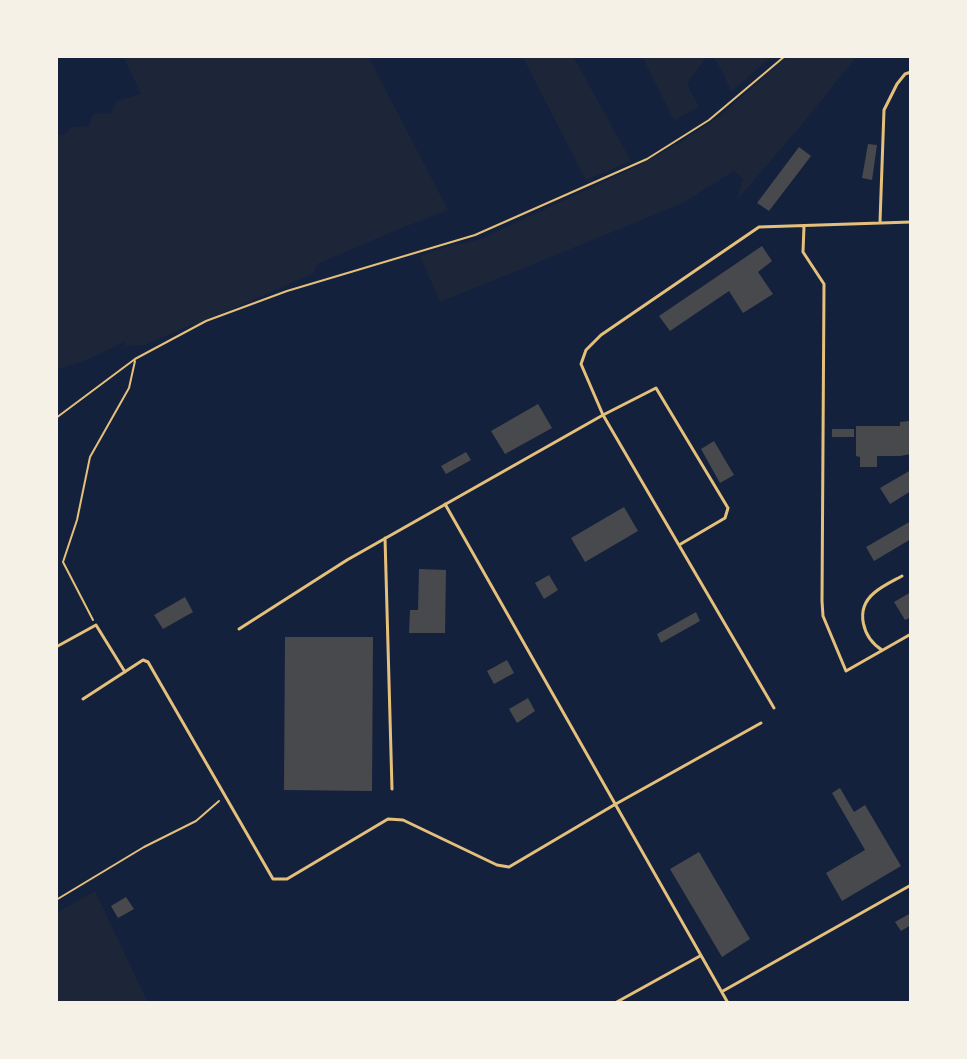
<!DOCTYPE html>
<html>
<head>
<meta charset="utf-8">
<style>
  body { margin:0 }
  #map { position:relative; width:967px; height:1059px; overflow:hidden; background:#14213d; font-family:Commissioner,sans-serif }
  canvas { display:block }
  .frame { position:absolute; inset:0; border:58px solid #f6f1e7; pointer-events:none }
</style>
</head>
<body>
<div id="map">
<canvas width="967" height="1059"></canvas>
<div class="frame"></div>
</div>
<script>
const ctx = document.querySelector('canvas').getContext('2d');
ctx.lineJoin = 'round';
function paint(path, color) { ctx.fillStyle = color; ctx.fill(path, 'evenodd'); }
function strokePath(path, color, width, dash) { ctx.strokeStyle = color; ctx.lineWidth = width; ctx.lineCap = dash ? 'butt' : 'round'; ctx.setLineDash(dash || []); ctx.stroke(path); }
paint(new Path2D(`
  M123,56h245l80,154 -54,21 -77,33 -3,9 -113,50 -15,4 -41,18 -19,1 -2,-4 -35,17 -33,11v-233l2,-3 6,1 8,-8 17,-1 2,-8 4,-5 16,1 6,-13 24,-7z
  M522,56h51l58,105 -45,19z
  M642,56h65l-20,28 12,23 -25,13z
  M712,56h60l-41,36 -8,-20z
  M788,56h69l-53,66 -67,78 6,-21 -9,-8 -53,33 -241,98 -20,-46 29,-10 29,-6 162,-75 44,-25 35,-23z
  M95,891l53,112h-92v-90z`), '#1d2539');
paint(new Path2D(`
  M868,144l9,1 -5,35 -10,-2z
  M799,147l12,9 -42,55 -12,-8z
  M762,246l10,15 -14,11 15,22 -30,19 -14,-22 -59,40 -11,-15z
  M538,404l14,24 -47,26 -14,-23z
  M909,421l2,2v31l-11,2h-23v11h-17v-10l-4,-1v-30h44v-4z
  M832,429h22v8h-22z
  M714,441l20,34 -14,8 -19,-34z
  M466,452l5,8 -25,14 -5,-8z
  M911,470v21l-21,13 -10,-16z
  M624,507l14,24 -53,31 -14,-24z
  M911,521v18l-37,22 -8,-14z
  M419,569l27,1 -1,63h-36l1,-23h8z
  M549,575l9,15 -14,9 -9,-16z
  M911,592v25l-6,3 -11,-18z
  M185,597l8,15 -30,17 -9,-14z
  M696,612l4,9 -39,22 -4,-9z
  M285,637h88l-1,154 -88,-1z
  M507,660l7,13 -20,11 -7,-13z
  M528,698l7,13 -18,12 -8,-14z
  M840,788l14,24 11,-7 36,61 -59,35 -16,-28 39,-23 -33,-57z
  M699,852l51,87 -28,18 -52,-88z
  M126,897l8,12 -16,9 -7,-12z
  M911,913v12l-10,6 -6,-9z`), '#48494c');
strokePath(new Path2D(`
  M56,418l79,-59 71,-38 81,-30 188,-56 172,-76 62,-39 76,-64
  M93,620l-30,-58 14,-42 13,-63 39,-69 6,-27
  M56,900l88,-53 52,-26 23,-20`), '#e5c07b', 2);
strokePath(new Path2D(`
  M880,222l4,-112 13,-26 8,-10 6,-2
  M804,226l-1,26 21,32 -2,317 1,15 23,55 65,-37
  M445,504l283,499
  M385,538l7,251
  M239,629l108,-69 256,-145 53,-27 72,120 -3,10 -46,27
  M56,647l40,-22 29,47
  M882,650c-19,-12 -28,-40 -8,-57 8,-7 19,-12 28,-17
  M83,699l60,-39 5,2 125,217h14l101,-60 15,1 94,45 12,2 105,-62 147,-82
  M774,708l-171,-293 -22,-51 5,-14 15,-15 158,-108 152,-5
  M723,991l188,-106
  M615,1003l85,-47`), '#e5c07b', 3);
</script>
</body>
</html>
